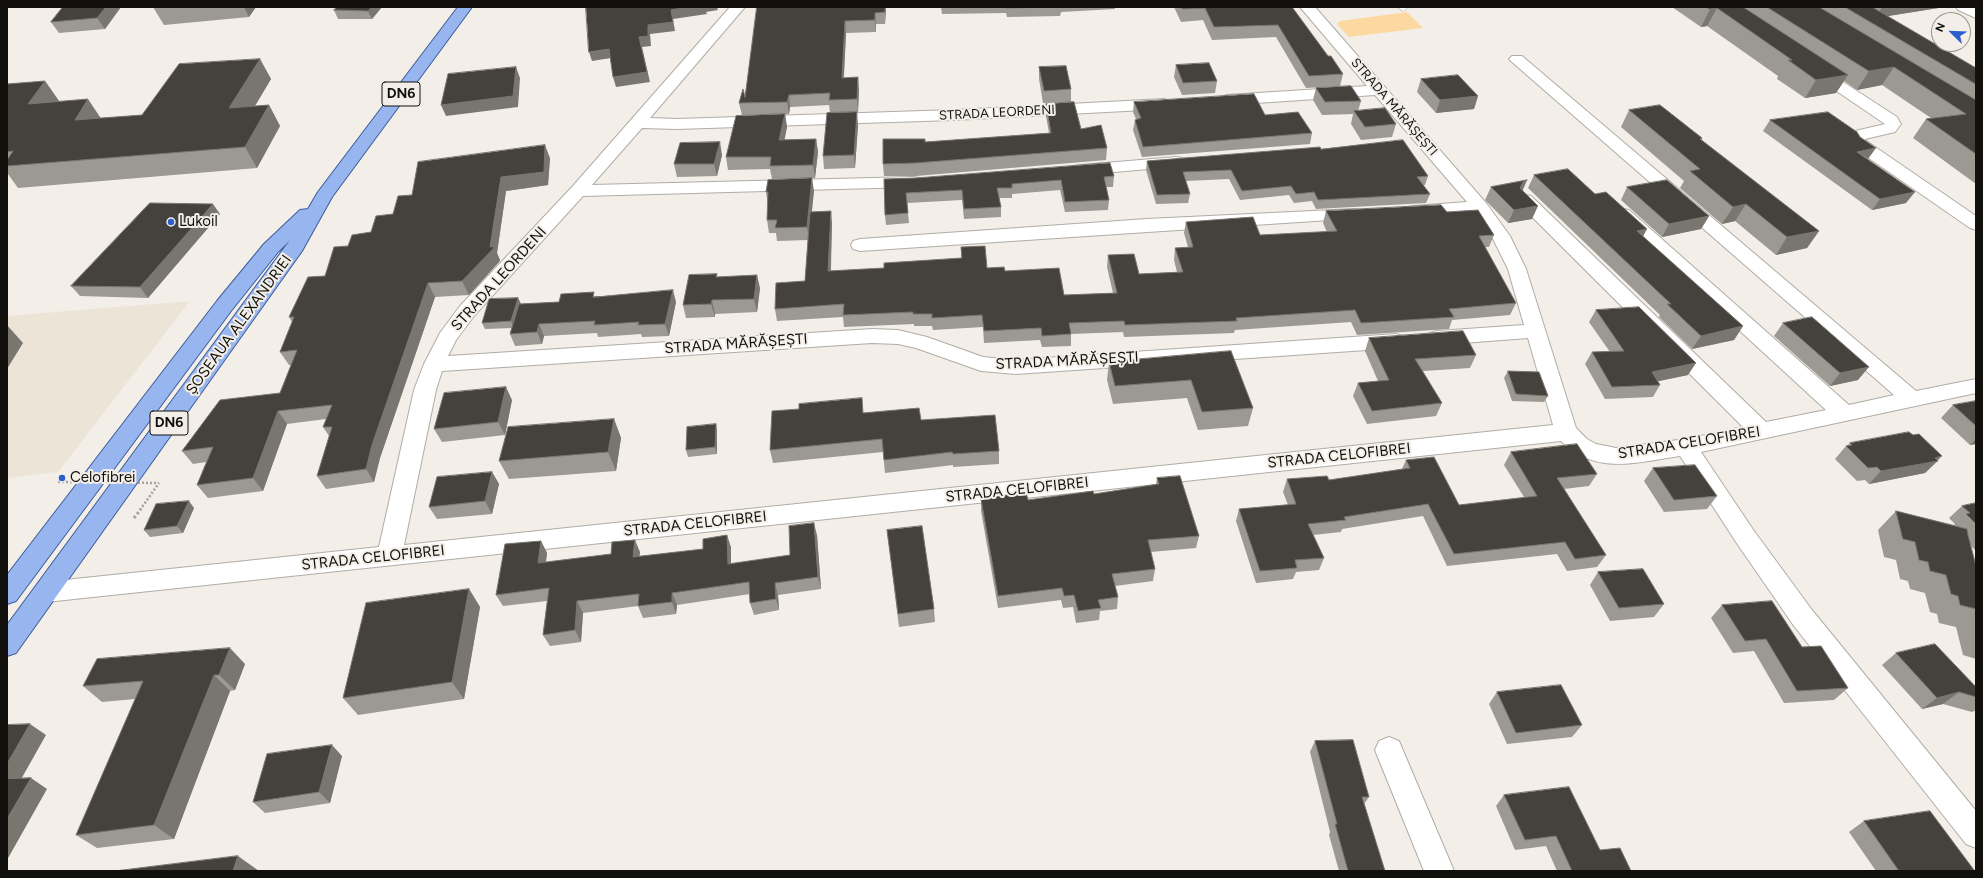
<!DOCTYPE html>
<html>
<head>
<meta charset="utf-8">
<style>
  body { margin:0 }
  #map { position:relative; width:1983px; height:878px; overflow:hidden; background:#f3efe8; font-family:Figtree,sans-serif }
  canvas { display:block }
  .frame { position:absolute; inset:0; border:8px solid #11100d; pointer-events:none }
  .north { position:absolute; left:1931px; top:12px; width:40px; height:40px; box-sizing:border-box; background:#f3efe8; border:1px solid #999690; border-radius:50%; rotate:293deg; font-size:11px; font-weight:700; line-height:16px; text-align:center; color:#11100d }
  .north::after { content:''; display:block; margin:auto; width:14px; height:18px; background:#2b5fcd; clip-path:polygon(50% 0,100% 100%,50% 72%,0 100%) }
</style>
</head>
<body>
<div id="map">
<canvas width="1983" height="878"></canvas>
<div class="frame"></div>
<div class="north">N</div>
</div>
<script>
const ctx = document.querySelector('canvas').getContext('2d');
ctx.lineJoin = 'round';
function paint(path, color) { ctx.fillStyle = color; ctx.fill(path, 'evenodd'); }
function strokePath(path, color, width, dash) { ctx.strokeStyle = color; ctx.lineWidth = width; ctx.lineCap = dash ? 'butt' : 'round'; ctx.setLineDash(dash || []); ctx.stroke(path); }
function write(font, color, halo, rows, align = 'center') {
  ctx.font = font + ' Figtree,sans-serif'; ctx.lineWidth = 4; ctx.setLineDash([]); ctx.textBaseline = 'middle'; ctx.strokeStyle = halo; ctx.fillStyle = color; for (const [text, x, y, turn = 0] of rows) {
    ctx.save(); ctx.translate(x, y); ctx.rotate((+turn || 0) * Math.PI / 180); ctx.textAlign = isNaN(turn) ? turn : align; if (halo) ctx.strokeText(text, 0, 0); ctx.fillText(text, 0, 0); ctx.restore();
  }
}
paint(new Path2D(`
  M190,301l-132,171 -51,6v-162z`), '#ece4d7');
paint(new Path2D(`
  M1407,12l16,16 -74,9 -12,-13 3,-3z`), '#fbd9a1');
const lane = new Path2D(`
  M1397,7h8l2,2 -4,2z`);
const street = new Path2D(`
  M730,7h15l-95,111 27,1 277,-9 210,-11 6,2 2,3 -2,3 -6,2 -210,11 -277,9 -35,-1 -50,57 321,-8 6,1 3,4 -3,4 -6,1 -330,9 -109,120 -18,24 -8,16 424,-27 26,1 29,7 56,20 33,3 380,-26 7,2 3,5 -3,5 -7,2 -380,26 -35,-3 -65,-23 -18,-4 -26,-1 -430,28 -6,19 -32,155 1149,-120 -25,-87 -91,7 -7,-2 -3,-5 3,-5 7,-2 87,-6 -16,-56 -16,-32 -17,-24 -61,3 -6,-1 -3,-4 3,-4 6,-1 53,-4 -92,-107 -148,10 -6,-2 -2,-3 2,-3 6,-2 140,-9 -67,-79h15l171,196 24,33 16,33 50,159 11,11 9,5 20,4 70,-9 57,-12 -224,-223 -3,-4 3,-4 6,-1 6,1 235,226 60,-12 -209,-192 -3,-4 3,-4 6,-1 6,1 220,195 45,-10 -382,-333 -3,-3 3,-3h10l394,335 60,-12v14l-275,59 53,79 58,79 164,201v37l-10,-4 -172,-218 -56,-81 -58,-89c-43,6 -84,20 -119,-15l-1515,161 -9,-3 -3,-7 3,-7 9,-3 333,-35 35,-157 10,-26 16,-31 20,-27 112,-119z
  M1956,7l20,1v10l-18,-8z
  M1815,65l5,2 77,50 4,7 -6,8 -30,7v1l111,76v14l-6,-2 -117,-81 -5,-9 3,-6 34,-8 -75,-51 -3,-3 3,-3z
  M1176,157l6,1 2,4 -2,4 -101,9 -6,-1 -3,-4 3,-4 6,-1z
  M1354,209l6,1 3,4 -3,4 -500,33 -7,-2 -2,-4 2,-4 7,-2 287,-20z
  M1389,737l10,4 55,130h-30l-49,-121 4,-9z`);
const primary = new Path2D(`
  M458,7h14l-140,190 -30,54 -286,402 -9,3v-31l283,-385 -12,12 -47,59 -215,290 -9,3v-29l210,-274 47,-57 36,-34 8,-1 10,-17z`);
strokePath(lane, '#b0aca6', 1);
strokePath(street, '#b0aca6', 2);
strokePath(primary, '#3b5b99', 2);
strokePath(new Path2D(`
  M140,510l19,-27`), '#a6a39e', 2.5, [2, 2]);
strokePath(new Path2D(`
  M134,518l7,-9`), '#a6a39e', 3, [2.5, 2.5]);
paint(lane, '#fff');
paint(street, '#fff');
paint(primary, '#97b5ef');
strokePath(new Path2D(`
  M58,482l101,1`), '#a6a39e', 2.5, [2, 2]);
paint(new Path2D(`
  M63,7h58l-16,22 -46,4 -8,-11z
  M153,7h103l-7,10 -85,8z
  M382,7l-10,12h-34l-4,-9z
  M757,7h129l-1,17h-9v8l-30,1 -2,45 15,11 -1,23 -28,1 -1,-8 -39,2 -1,7 -47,1 -3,-12 6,-6z
  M941,7h174v2l-54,3 -1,4 -53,1 -1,-4 -64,1z
  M1174,7h118l36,49 15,18 -3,12 -34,2 -30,-51 -64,3 -9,-20 -22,2z
  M1672,7h273l-58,9 89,52v116l-63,-46 13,-19 5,-1 -49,-33 -25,5 -13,-9 -8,12 -31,5 -28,-19 1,-3 -71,-50 -6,1z
  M260,59l11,20 -16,27 14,-1 11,21 -23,42 -239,20 -10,-14h-1v-90l38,-3 14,20 42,17 41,-3z
  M1176,65l41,16 -2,12 -33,2 -8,-18z
  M1039,67l32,22v13l-28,1 -4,-24z
  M1421,79l57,17 -4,13 -38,4 -19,-21z
  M1316,88l45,13 -3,10 38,13 -4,13 -31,3 -10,-16 2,-10 -31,1 -9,-15z
  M1134,102l131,13 47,18 -2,11 -168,13 -9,-27 2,-10 1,-1 -3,-7z
  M1046,104l61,44 -1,12 -190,16h-32l-1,-12 42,-22 124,-9 -3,-17z
  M1629,110l73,28v2l117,91 -12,17 -31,7 -41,-34 -13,3 -42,-36 4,-7 -63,-54z
  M785,114l2,13 -3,13 32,-1 2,13 -3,26 -43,1 -2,-10 -42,1 -2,-13z
  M1770,120l98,39 38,44 -34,7 -109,-79z
  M858,125l-3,43 -31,1 -1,-13z
  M1321,149l107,27 -3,9h-2l7,9 -4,9 -110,6 -4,-8 -18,2 -5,-8 -49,5 -11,-21 -43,2 4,13 -2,9 -32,1 -10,-34 1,-9z
  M722,155l-5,21 -40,1 -3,-13z
  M550,158l-2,27 -42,6 -9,62 3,7 -1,2 -30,33 -34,2 -55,161 -6,24 -48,7 -9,-13 12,-40 -6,-9 3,-8 -39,5 -24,67 -55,7 -11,-13 9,-23 -13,2 -11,-13 98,-58 11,-28h-2l-9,-13 12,-30 -3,-5 36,-41 23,-30 23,-14 22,-18 19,-19z
  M1534,175l61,19 148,132 -9,14 -42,9 -33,-32 1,-2 -132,-127z
  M1114,176l-1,11h-7l3,13 -1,10 -43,2 -5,-22 -48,4v4h-13l2,9v10l-37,2 -2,-19 -55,3 2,20 -23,2 -1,-10 -1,-36z
  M1527,180l-4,10 9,29 -24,4 -23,-23 6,-13z
  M1627,187l82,29 -8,13 -39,8 -41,-37z
  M814,191l-3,21 21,11 -1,48 53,-3 77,-10v-11l26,21 18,3 59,24 49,-2 -6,-26 1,-12 31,19 38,-2 -3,-12 1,-12 13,-1 -4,-14 2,-11 74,13 67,-3 -4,-9 3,-12 121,1 47,23 -5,12h-4l31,56 -6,12 -58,5 -3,9 -92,6 -6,-13 -116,8 -1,3 -110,4 -1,-5 -52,2v12l-29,1 -2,-7 -56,3 -1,-16 -50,3 -1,-4h-18v-2l-70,3 -1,-10 -66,4 -2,-12 30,-28 3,-41 -31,1 -1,-8h-7l-2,-13 1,-16 -2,-12z
  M220,214l-72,84 -68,-2 -9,-10z
  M717,277l43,11 -3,24 -42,2v3l-29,1 -3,-13z
  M595,296l81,6 -7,34 -27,1 -1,-3 -43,3 -1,-4 -53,3 -2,8 -27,2 -5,-12 2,-6 -27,1 -3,-6 36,-25 3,6 38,-2z
  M1596,310l92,65 -30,6 2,4 -7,12 -48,2 -20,-35 7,-12h18l-21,-30z
  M1783,323l75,57 -28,6 -56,-50z
  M1369,338l107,17 -6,13 -47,3 19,32 -6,13 -69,8 -14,-28 5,-13 20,-2 -13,-30z
  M1231,351l22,57 -5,18 -50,4 -11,-32 -74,6 -6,-24 2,-18z
  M1508,371l40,25 -4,6 -32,-1 -8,-23z
  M512,400l-7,35 -63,7 -8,-13z
  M1976,401v43l-6,1 -29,-27 12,-13z
  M864,413l57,7 78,31v13l-46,3v-2l-68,8 -2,-21 -110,11 -3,-13z
  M614,419l7,19 -5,33 -107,8 -10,-18z
  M716,424l1,7v23l-29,3 -2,-7z
  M1850,443l88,17v1l-13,12 -56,11 -4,-4 -8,1 -22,-22 11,-13 2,-1z
  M1511,452l86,22 -8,12 -25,3 42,66 -9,12 -30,4 -10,-17 -110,12 -24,-50 -81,13 -1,3 -28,3 11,23 -5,12 -23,2 -3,7 -37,4 -20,-62 3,-12 49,-4 -5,-13 4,-13 42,1 73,-11 4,-9 53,45 65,-8 -20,-32z
  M1653,468l64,28 -10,13 -43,3 -20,-31z
  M492,472l7,12 -7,30 -55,5 -8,-12z
  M1157,478l42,58 -3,12 -45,4 4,17 -2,12 -38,5 3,11 -1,12 -17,2 -1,9 -23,3 -3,-16 -10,1 -2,-8 -63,8 -17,-97v-12l47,1 66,-6 62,-10z
  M1976,503v48l-6,-6 6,21v93l-13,-4 -7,-28 -17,-4 -2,-9 -7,-2 -5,-19 -15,-4 -2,-8 -8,-2 -4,-19 -12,-3 -6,-27 18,-19 58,14 1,-1 -6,-6 13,-12z
  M194,508l-11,25 -33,4 -6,-7z
  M887,530l47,79 1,13 -36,5z
  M817,535l4,54 -43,6 1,15 -25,5 -4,-12v-9l-73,11 -1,9 -33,4 -5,-12 -55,7 -2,29 -31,4 -7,-11 4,-34 -44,5 -7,-11 45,-54 6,12 -1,9 94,-10 -1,4 92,-9v17l59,-9z
  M1598,572l66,32 -10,13 -44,4 -20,-36z
  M469,589l11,18 -16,92 -106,16 -15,-17z
  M1722,605l80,42 46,41 -14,12 -50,3 -30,-52 -21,2 -22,-35z
  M1896,653l80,34v23l-4,2 -29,-8 -21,5 -40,-44z
  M245,664l-10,26 -5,1 -56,148 -77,9 -21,-13 59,-136 -33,3 -19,-16z
  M1497,692l85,33 -10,12 -65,7 -18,-40z
  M1315,741l54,56 -5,7 21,67h-46l-10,-36 1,-3 -20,-80z
  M342,756l-12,47 -65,10 -12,-11z
  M1504,795l127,76h-74l-11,-25 -31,4 -19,-44z
  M1864,821l110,49 -1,1h-97l-27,-39z`), '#9c9892');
paint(new Path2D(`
  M106,7h15l-16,22 -8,-11z
  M244,7h12l-7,10z
  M372,7h10l-10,12 -4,-8z
  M690,7h27l1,3 -12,2 1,2 -34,5 2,12 -25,3 1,12 -9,1 8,35 -34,5 -3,-10 35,-52 23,-15z
  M885,7h1l-1,17z
  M1882,7h63l-69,11z
  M1717,8l-10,18 -6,1 9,-18z
  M875,13l1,11v8l-1,-12z
  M845,21l1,12 -3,57 -1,-12z
  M609,49l2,9 -19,3 -3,-9z
  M260,59l11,20 -30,50 -12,-21z
  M516,67l4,11 -2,29 -72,9 -5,-11z
  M1894,67l-12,18 -25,5 12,-19z
  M1848,75l-12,18 -31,5 11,-18z
  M858,77l1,12 -1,23 -1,-13z
  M45,81l14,20 -31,3z
  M789,95l1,12 -1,7 -2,-12z
  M1478,96l-4,13 -38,4 4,-13z
  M88,99l14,21h-27z
  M269,105l11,21 -23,42 -12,-21z
  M857,112l1,13 -3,43 -1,-13z
  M785,114l2,13 -5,26 -3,-13z
  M816,139l2,13 -3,26 -2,-13z
  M720,142l2,13 -5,21 -3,-12z
  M545,145l5,13 -2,27 -42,6 -9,62 3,7 -1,2 -30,33 -7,-14 28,-34 11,-70z
  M1876,148l-8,11 -11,-7z
  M812,178l2,13 -5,49 -2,-13z
  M1527,180l-6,13 -1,-5 3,-6z
  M1915,192l-9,11 -34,7 8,-11z
  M213,204l7,10 -72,84 -8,-11z
  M1746,204l-11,17 -13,3 11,-17z
  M1538,206l-6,13 -24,4 6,-13z
  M831,211l1,12 -2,60 -2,-12z
  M1709,216l-8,13 -39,8 7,-13z
  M1647,229l-7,13 -3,-11z
  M1819,231l-12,17 -31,7 11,-18z
  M757,275l3,13 -3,24 -3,-13z
  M428,283l7,14 -55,161 -6,24 -8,-13 6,-24z
  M673,290l3,12 -7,34 -4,-12z
  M518,298l3,6 -7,24 -3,-7z
  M712,300l3,14v3l-4,-13z
  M539,324l5,12 -2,8 -5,-12z
  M7,325l16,18 -16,26z
  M1743,326l-9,14 -42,9 9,-13z
  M1696,363l-8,12 -43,9 7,-12z
  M1869,367l-11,13 -28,6 10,-13z
  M506,387l6,13 -7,35 -7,-13z
  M278,411l9,13 -24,67 -10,-13z
  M614,419l7,19 -5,33 -8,-19z
  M716,424l1,7v23l-2,-7z
  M1976,439v5l-6,1z
  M1942,456l-17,17 -56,11 12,-13z
  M492,472l7,12 -7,30 -7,-13z
  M189,501l5,7 -11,25 -6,-7z
  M814,523l3,12 4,54 -3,-12z
  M727,535l4,12v29l-3,-12z
  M635,540l5,12 -2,17 -5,-12z
  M541,541l6,12 -3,22 -6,-12z
  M775,583l3,12 1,15 -3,-11z
  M469,589l11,18 -16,92 -12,-17z
  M672,593l5,12 -1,9 -4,-12z
  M577,601l6,12 -2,29 -6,-12z
  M230,648l15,16 -10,26 -16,-15z
  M214,675l16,16 -56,148 -20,-14z
  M1959,692l-16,12 -21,5 15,-11z
  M30,724l16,11 -31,55 -8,-5v-21z
  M332,745l10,11 -12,47 -11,-11z
  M31,778l16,11 -40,71v-41z
  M238,856l21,15h-26z`), '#797670');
const building = new Path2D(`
  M63,7h43l-9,11 -46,4z
  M337,7h35l-4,4 -34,-1z
  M586,7h104l-19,3 2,12 -25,3v11l-9,1 8,35 -34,5 -4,-28 -20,3z
  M757,7h128v5l-10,1v7l-30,1 -3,57 16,-1 -1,22 -28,1 1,-7 -41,2 -2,7 -48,1 4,-14 2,8z
  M1007,7h47l-47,1z
  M1181,7h111l36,49h3l12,18 -34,2 -31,-51 -64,2 -9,-19 -22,1z
  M1706,7h37l105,68 -32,5 -28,-20h4l-75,-52 -7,1z
  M1767,7h52l157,93v54l-50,-35 40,-5 -72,-47 -25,4z
  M1845,7h27l104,61v16z
  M260,59l-31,49 40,-3 -24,42 -238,19v-6l6,-9 -6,1v-68l38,-3 -17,23 60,-5 -13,21 67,-5 37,-51z
  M1209,63l8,18 -34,2 -7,-18z
  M1066,66l5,23 -27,2 -5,-24z
  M516,67l-3,29 -72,9 7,-31z
  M1458,75l20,21 -38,4 -19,-21z
  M1351,86l10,15 -36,1 -9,-14z
  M1254,94l11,21 33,-3 14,21 -169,14 -8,-27 6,-2 -7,-16z
  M1074,102l7,27 20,-4 6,23 -192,15 -32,1v-25h42v3l126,-9 -5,-29z
  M1660,105l42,33 -2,1 119,92 -32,6 -41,-33 -13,3 -43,-36 10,-2 -71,-59z
  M1385,108l11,16 -31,3 -11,-16z
  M857,112l-3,43 -31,1 4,-43z
  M1828,112l29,20 3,5 16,11 -19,4 58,40 -35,7 -110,-79z
  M785,114l-6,26 37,-1 -3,26 -43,1 1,-9h-45l10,-41z
  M1403,140l25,36 -11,1 13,17 -112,6 -4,-8 -18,2 -5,-8 -49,5 -11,-21 -48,2 7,22 -33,1 -10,-34 173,-14 1,2z
  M720,142l-6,22h-40l6,-21z
  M545,145l-1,27 -43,5 -11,70 4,-1 -1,3 -31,32 -34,2 -56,162 -6,24 -49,7 15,-49h-9l9,-22 -54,6 -25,67 -56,7 16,-38 -31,4 38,-51 60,-7 17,-43 -17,2 14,-35h-5l19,-40 17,-1 9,-29 14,-1 4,-11 19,-3 5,-16 17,-2 5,-18 14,-1 6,-33z
  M1110,163l4,13 -10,1 5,23 -44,2 -4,-22 -49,4v4h-15l4,19 -37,2 -2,-19 -56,3 2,20 -23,2 -1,-36 32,-1z
  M1568,169l27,25 11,-2 41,37 -10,2 106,95 -42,10 -34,-32h4l-137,-129z
  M812,178l-5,49 -32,1 2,-8h-10l1,-28h-2l2,-12z
  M1527,180l-4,2 -3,6 18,18 -24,4 -23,-23z
  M1667,180l42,36 -40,8 -42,-37z
  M150,203l63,1 -73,83 -69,-1z
  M1441,205l6,7 31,-2 16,25 -15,1 37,67 -67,6 5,8 -93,6 -6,-13 -119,8 1,3 -112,4 -1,-4 -55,2 2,11 -29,2 -1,-8 -57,3 -2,-16 -50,3v-4h-19v-2l-70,3 1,-11 -69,5 1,-26 29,-2 5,-69 21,-1 -3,60 56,-3v-5l78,-5 -1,-11 24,-1 2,22 17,-1 1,4 54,-3 5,27 53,-2 -9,-38 26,-1 5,20 44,-2 -8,-24 18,-1 -7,-25 67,-5 7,18 77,-4 -11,-20z
  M717,274l-1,3 41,-2 -3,24 -42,1 -1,4 -28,1 6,-30z
  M673,290l-8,34 -27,1 1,-3 -45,3 1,-4 -56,3 -2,8 -27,2 9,-30 40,-2 2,-8 33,-2 -1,5z
  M518,298l-7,23 -29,2 7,-24z
  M1639,307l57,56 -44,9 8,13 -48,2 -20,-35 32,-1 -28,-41z
  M1812,317l57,50 -29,6 -57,-50z
  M1463,331l13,24 -61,4 27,44 -70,8 -14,-28 31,-3 -20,-42z
  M1231,351l22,57 -51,4 -11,-32 -76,6 -6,-24z
  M1508,371l31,1 9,24 -32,-2z
  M506,387l-8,35 -64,7 10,-36z
  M862,398l1,15 56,-5 2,12 74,-5 4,36 -46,3 -1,-2 -68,8 -2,-21 -112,11 2,-39 27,-2v-5z
  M1976,401v25l-23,-21z
  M614,419l-6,33 -109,9 9,-34z
  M716,424l-1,23 -29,3 1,-23z
  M1909,432l4,3 6,-1 23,22 -7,2 3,3 -57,10 -4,-4 -9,1 -22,-22 6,-1 -2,-2z
  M1577,444l20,30 -40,4 49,77 -31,4 -10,-17 -111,12 -26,-50 -84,13 2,3 -38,4 16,34 -29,2 2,8 -37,3 -21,-62 57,-5 -9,-25 40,-3 2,4 81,-12 -4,-8 28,-3 25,48 78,-9 -26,-44z
  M1695,465l22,31 -43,4 -21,-32z
  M492,472l-7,29 -56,6 8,-30z
  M1180,476l19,60 -51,4 7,29 -43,5 6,23 -20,3 3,8 -23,3 -4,-16 -10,1 -2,-8 -64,8 -17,-97 45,-7 2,8 65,-9 1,3 65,-10 -2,-6z
  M189,501l-12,25 -33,4 12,-26z
  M1976,503v21l-10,-10 4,-1 -8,-7z
  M1896,511l71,18 1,6 8,31v43l-16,-4 -2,-9 -7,-2 -5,-19 -16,-4 -2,-9 -9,-2 -4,-18 -12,-3z
  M814,523l4,54 -43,6 1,16 -26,4 -1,-21 -77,11v9l-34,4 1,-12 -62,7 -2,29 -32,5 6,-47 -53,7 9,-51 36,-3 -3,22 73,-9 1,-12 23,-2 -2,17 70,-8v-10l24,-4 1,29 62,-9 -1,-29z
  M922,526l12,83 -36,5 -11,-84z
  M1643,569l21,35 -45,4 -21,-36z
  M469,589l-17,93 -109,16 23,-95z
  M1772,601l30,46 19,-1 27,42 -51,3 -31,-52 -21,2 -23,-36z
  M1935,644l41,43v10l-17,-5 -22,6 -41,-45z
  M230,648l-11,27h-5l-60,150 -78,10 67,-154 -60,5 14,-27z
  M1561,685l21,40 -66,8 -19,-41z
  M30,724l-23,40v-39z
  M1353,740l16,57h-7l23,74h-37l-13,-47h2l-22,-83z
  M332,745l-13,47 -66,10 14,-48z
  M31,778l-24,41v-40z
  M1569,787l31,63 20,-2 11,23h-59l-16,-35 -31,4 -21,-45z
  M1930,811l44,59 -5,1h-70l-35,-50z
  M238,856l-5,15h-118z`);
paint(building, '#45423d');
strokePath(building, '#797670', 1);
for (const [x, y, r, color] of [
  [171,222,4,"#2b5fcd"],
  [62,478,4,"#2b5fcd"]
]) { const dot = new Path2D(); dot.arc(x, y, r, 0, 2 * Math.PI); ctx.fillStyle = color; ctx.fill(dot); strokePath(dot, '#f3efe8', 1.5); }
write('13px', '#11100d', '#f3efe8', [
  ["STRADA MĂRĂȘEȘTI",1394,107,49],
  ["STRADA LEORDENI",997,113,-3]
]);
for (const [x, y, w] of [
  [401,94,38],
  [169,423,38]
]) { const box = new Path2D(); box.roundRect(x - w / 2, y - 12, w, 24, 3); ctx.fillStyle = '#f3efe8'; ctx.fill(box); strokePath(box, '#11100d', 1); }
write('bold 14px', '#11100d', null, [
  ["DN6",401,94],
  ["DN6",169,423]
]);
write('15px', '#11100d', '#f3efe8', [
  ["Lukoil",179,222],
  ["Celofibrei",70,478]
], 'left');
write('15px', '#11100d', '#f3efe8', [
  ["STRADA LEORDENI",499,279,-48],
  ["ȘOSEAUA ALEXANDRIEI",239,325,-54],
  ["STRADA MĂRĂȘEȘTI",736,344,-4],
  ["STRADA MĂRĂȘEȘTI",1067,361,-3],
  ["STRADA CELOFIBREI",1689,443,-9],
  ["STRADA CELOFIBREI",1339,456,-6],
  ["STRADA CELOFIBREI",1017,490,-6],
  ["STRADA CELOFIBREI",695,524,-6],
  ["STRADA CELOFIBREI",373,558,-6]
]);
</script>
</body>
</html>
